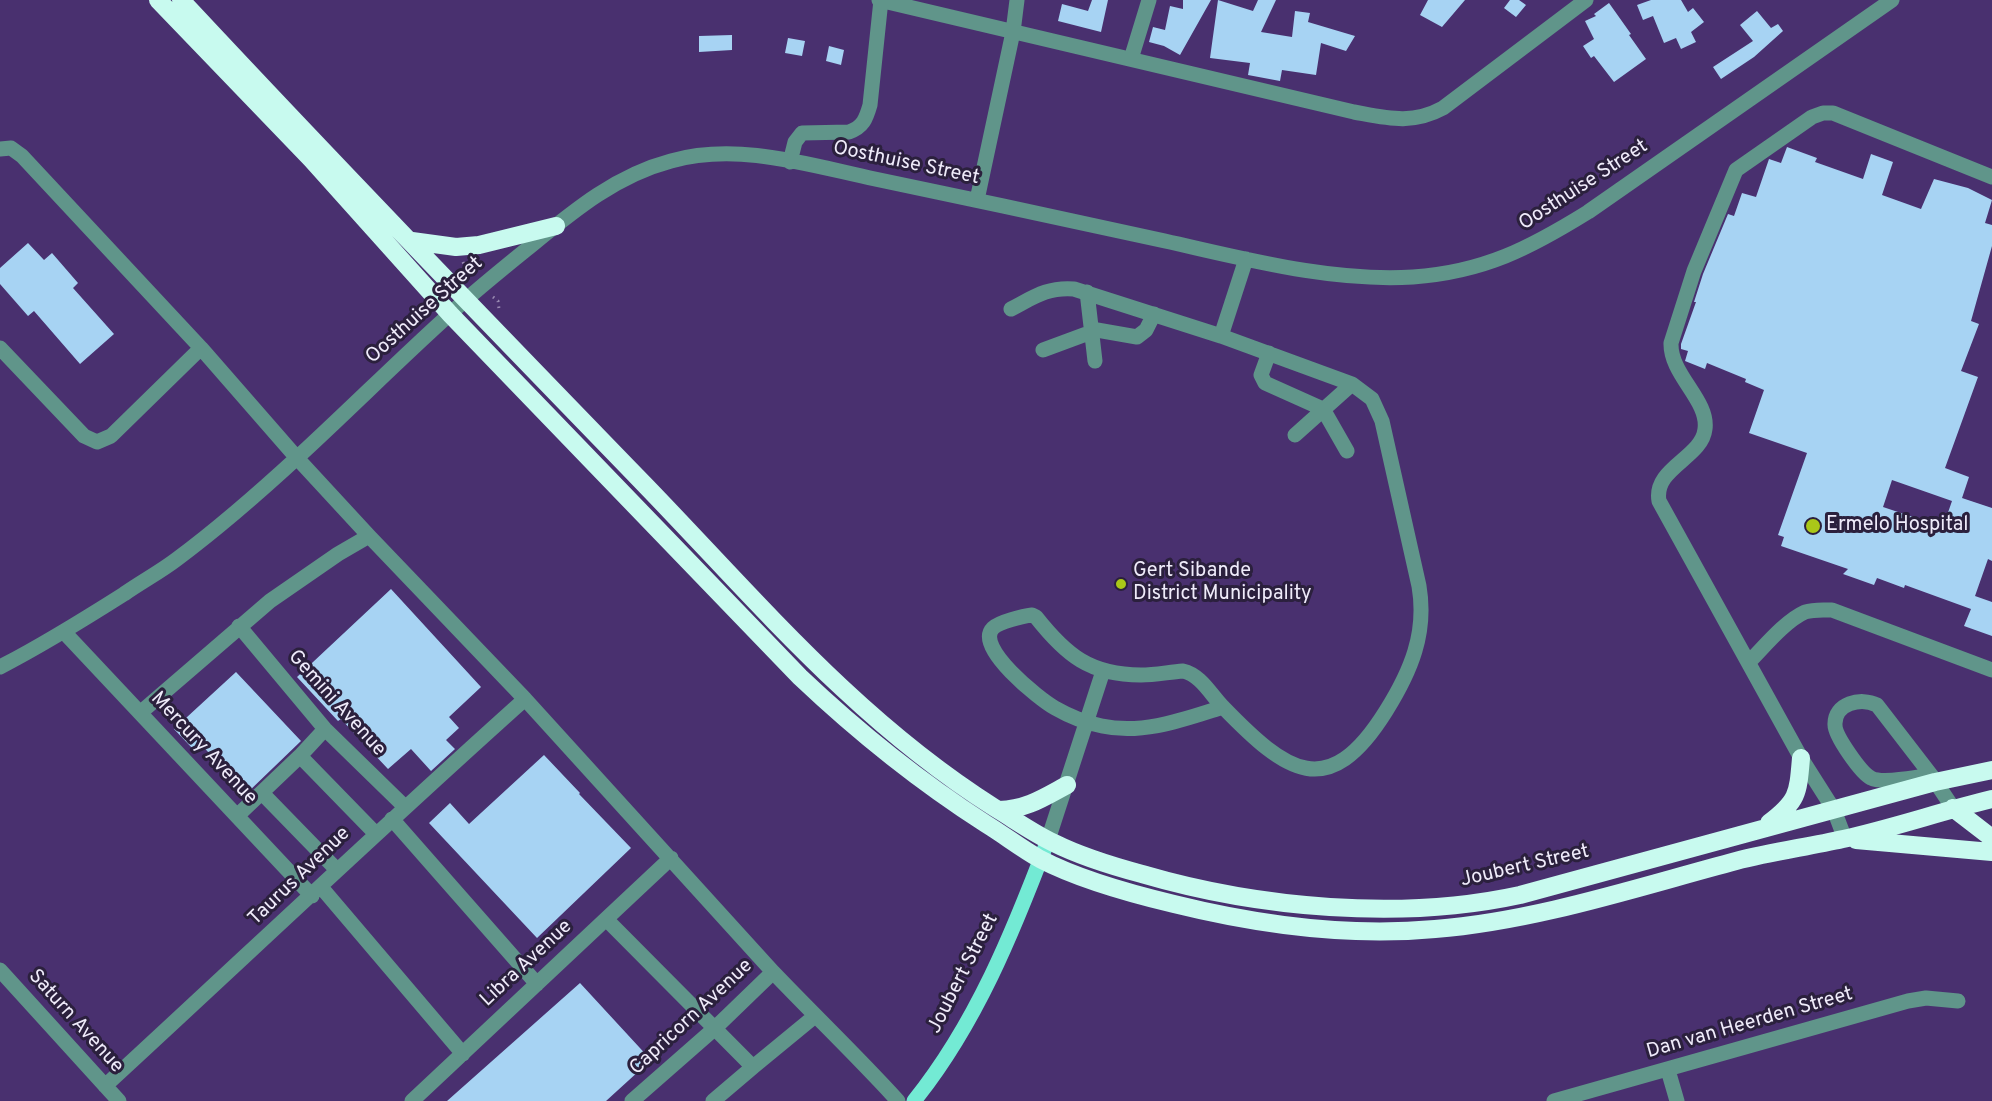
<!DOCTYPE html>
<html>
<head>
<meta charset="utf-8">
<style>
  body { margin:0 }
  canvas { display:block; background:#49306f }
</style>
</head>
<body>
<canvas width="1992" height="1101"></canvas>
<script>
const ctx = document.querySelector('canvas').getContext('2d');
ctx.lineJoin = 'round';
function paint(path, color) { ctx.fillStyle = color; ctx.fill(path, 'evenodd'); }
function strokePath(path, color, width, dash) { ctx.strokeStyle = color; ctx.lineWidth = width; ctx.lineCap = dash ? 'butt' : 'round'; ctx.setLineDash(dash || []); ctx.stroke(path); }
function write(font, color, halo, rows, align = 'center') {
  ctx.font = font + ' Overpass,sans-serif'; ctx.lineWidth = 6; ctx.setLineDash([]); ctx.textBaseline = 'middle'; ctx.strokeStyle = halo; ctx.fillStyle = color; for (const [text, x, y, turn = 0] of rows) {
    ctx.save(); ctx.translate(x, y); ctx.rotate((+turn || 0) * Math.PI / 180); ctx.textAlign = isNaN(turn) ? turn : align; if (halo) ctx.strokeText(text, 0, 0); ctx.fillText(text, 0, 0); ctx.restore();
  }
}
paint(new Path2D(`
  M1092,0h16l-7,32 -43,-11 4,-17 26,7z
  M1183,0h28l-31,55 -16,-9 -15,-4 4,-15 12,3 5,-24 13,3z
  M1218,0l35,11 5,-11h18l-15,32 31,5 3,-26 15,2 -2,9 47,14 -9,15 -25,-8 -5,32 -34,-5 -2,11 -32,-6 2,-12 -40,-5z
  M1428,0h37l-23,27 -22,-12z
  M1510,0h9l7,5 -10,12 -12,-9z
  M1651,0h30l7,12 5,-4 11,14 -13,10 5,10 -15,7 -5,-11 -12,5 -11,-27 -10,4 -6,-15z
  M1609,3l22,31 -2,1 17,24 -32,23 -20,-26 -3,2 -8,-12 11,-7 -9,-18 11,-5 -2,-2z
  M1757,11l14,17 7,-4 5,7 -29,26 -33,22 -8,-12 40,-26 -13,-16z
  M732,35v15l-33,2v-16z
  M788,38l17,3 -3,15 -17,-3z
  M829,46l15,4 -3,15 -15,-4z
  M1787,147l30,11 -2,4 48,17 8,-25 22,8 -11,33 39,14 13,-30 34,9 24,12 -7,23 7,2v21l-21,75 8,3 -18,47 17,6 -33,91 24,9 -7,21 30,10v53l-4,-2 -13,37 17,6v34l-28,-10 7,-17 -66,-24 -1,3 -27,-10 -3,7 -31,-11 5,-5 -67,-23 3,-9 -6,-2 29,-82 -58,-20 15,-43 -19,-8 1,-3 -39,-16 -2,6 -20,-8 3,-10 -7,-2v-5l15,-42h-2l9,-28 25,-60 6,2 8,-23 14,4 13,-38 12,4zM1892,480l60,21 -9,26 -60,-20z
  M28,243l16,17 8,-7 26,30 -5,5 41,46 -34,30 -46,-53 -6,5 -28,-32v-16z
  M391,589l90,98 -32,30 10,11 -13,12 9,9 -24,22 -20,-22 -23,20 -47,-50 -3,2 -41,-44z
  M236,672l65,69 -55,53 -47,-52 -7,6 -18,-19z
  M544,755l36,38 -1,1 52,54 -94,90 -108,-115 21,-20 19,21z
  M580,983l71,77 -45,41h-159z`), '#a7d3f3');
strokePath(new Path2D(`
  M463,262l4,10
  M493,297l5,4 1,8`), '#9b8cb3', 3, [1.5, 4.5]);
strokePath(new Path2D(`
  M879,0l475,112c33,6 58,13 89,-4l143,-108
  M1131,59l18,-59
  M0,149l11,-1 11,8 179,192 96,110 72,78 156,163 248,273 -59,57 -82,72
  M790,162l5,-20 7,-9 47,-1c14,-5 17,-13 21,-27l11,-105
  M977,200l36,-168 4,-32
  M1087,292l8,69
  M1011,309c23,-12 36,-22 63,-20l147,47 131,48 20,15 10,22 37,165c8,47 -8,85 -33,125 -58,93 -100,61 -163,-4 -12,-12 -22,-32 -40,-36 -14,1 -28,4 -42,4 -51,0 -75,-20 -105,-58l-4,-2c-9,1 -33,7 -39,13 -19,19 46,71 62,80 14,8 31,15 47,18 41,9 83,-7 121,-19
  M1221,336l25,-77
  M0,348l84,88 13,6 14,-6 90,-88
  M1043,350l54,-20 40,7 9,-7 8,-16
  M1269,353l-8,22 4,8 58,26 24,42
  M1295,435l57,-51
  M239,626l86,103 80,78
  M64,632l248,264
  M1749,662c15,-15 36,-41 56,-50 9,-3 18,-2 27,-2l160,60
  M0,667c43,-22 83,-47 124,-73 17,-12 36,-22 53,-35 43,-32 84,-68 123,-104 51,-47 100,-96 151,-142 24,-22 50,-43 76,-64 44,-36 87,-73 144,-88 67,-19 138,4 204,18 97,20 193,41 290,62 81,18 165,41 248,36 71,-5 117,-29 175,-65l304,-212
  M140,713l130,-112 68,-47 31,-18
  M300,756l76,78
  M1931,775c-13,2 -49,9 -60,3 -10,-5 -36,-42 -36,-53 -1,-22 26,-28 42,-20l54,70 22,33
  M262,793l75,77
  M237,816l63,-60 25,-27
  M392,819l145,165
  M1845,839l-11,-29 -33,-52 -142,-257c-6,-33 43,-43 46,-72 4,-29 -35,-54 -34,-86l23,-72 42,-101 76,-53 11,-4h10l159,64
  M1048,840l55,-169
  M321,887l142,167
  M606,919l147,148 -40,34
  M0,970l119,131
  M773,972c41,43 85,85 125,129
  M753,1067l62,-51
  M1668,1070l9,31
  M105,1086c140,-129 278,-260 420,-387
  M412,1101l259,-243
  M1554,1101l354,-100 18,-3 32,3`), '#60958a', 15);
strokePath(new Path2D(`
  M914,1101c62,-77 99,-169 134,-261`), '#73ead4', 15);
strokePath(new Path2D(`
  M158,0l153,159 139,155 350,363c58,55 119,104 186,147 18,11 36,25 54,35 38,20 92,35 134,45 85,21 174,33 261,25 101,-8 203,-42 301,-68 35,-9 71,-14 107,-22 50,-11 99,-28 149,-40
  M181,0c153,164 309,325 465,486 112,116 211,235 349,322 20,12 38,25 59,35 28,14 58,23 88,31 116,34 259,47 378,21l415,-113 57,-12
  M412,241l44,6 23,-2 77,-19
  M1953,808l39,30
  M999,810c28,-1 44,-12 68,-25
  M1769,823c29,-22 29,-29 32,-65
  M1856,840l136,12`), '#c8faef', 18);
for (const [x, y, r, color] of [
  [1813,526,8,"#aac718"],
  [1121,584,6,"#aac718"]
]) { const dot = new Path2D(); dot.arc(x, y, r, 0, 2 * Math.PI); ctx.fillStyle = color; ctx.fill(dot); strokePath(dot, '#2b203d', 2); }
write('20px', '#efebfa', '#2b203d', [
  ["Oosthuise Street",906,164,12],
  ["Oosthuise Street",1584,186,-33],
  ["Oosthuise Street",425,311,-42],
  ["Gemini Avenue",336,704,48],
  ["Mercury Avenue",203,749,47],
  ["Joubert Street",1525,867,-13],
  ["Taurus Avenue",300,877,-44],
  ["Libra Avenue",527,964,-43],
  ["Joubert Street",964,974,-63],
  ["Capricorn Avenue",692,1018,-43],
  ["Saturn Avenue",75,1022,48],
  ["Dan van Heerden Street",1750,1024,-16]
]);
write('20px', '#efebfa', '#2b203d', [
  ["Ermelo Hospital",1826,526],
  ["Gert Sibande",1133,572],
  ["District Municipality",1133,595]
], 'left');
</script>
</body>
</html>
